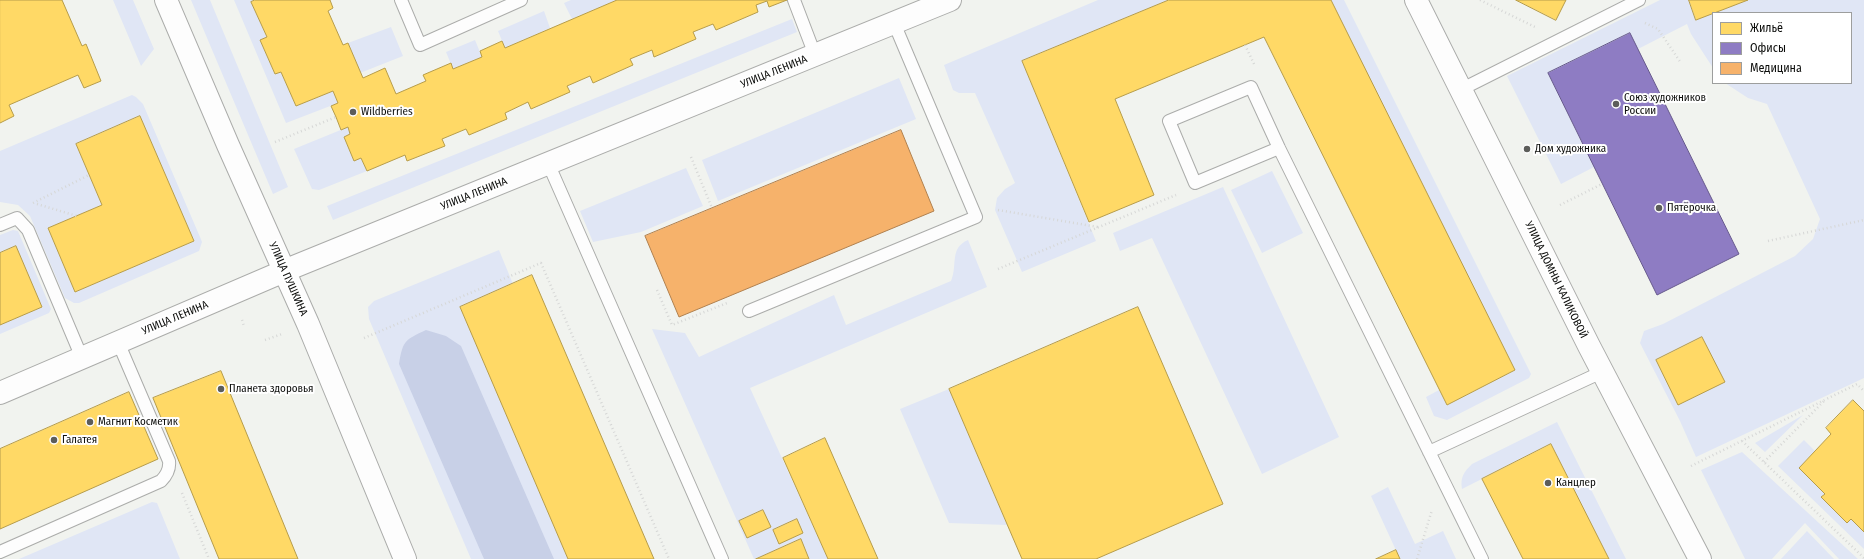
<!DOCTYPE html>
<html>
<head>
<meta charset="utf-8">
<style>
  body { margin:0 }
  #map { position:relative; width:1864px; height:559px; overflow:hidden; background:#f1f3ef; font-family:"Fira Sans Condensed",sans-serif }
  canvas { display:block }
  .legend { position:absolute; left:1712px; top:12px; width:140px; height:72px; box-sizing:border-box; background:#fff; border:1px solid #9d9e9d; margin:0; padding:5px 7px; list-style:none; font-size:12px; color:#0b0c0a }
  .legend li { display:flex; align-items:center; gap:8px; height:20px }
  .legend b { width:20px; border:1px solid #9d9e9d }
</style>
</head>
<body>
<div id="map">
<canvas width="1864" height="559"></canvas>
<ul class="legend">
<li><b style="height:11px;background:#ffd966"></b>Жильё</li>
<li><b style="height:11px;background:#8e7cc3"></b>Офисы</li>
<li><b style="height:11px;background:#f6b26b"></b>Медицина</li>
</ul>
</div>
<script>
const ctx = document.querySelector('canvas').getContext('2d');
ctx.lineJoin = 'round';
function paint(path, color) { ctx.fillStyle = color; ctx.fill(path, 'evenodd'); }
function strokePath(path, color, width, dash) { ctx.strokeStyle = color; ctx.lineWidth = width; ctx.lineCap = dash ? 'butt' : 'round'; ctx.setLineDash(dash || []); ctx.stroke(path); }
function write(font, color, halo, rows, align = 'center') {
  ctx.font = font + ' "Fira Sans Condensed",sans-serif'; ctx.lineWidth = 4; ctx.setLineDash([]); ctx.textBaseline = 'middle'; ctx.strokeStyle = halo; ctx.fillStyle = color; for (const [text, x, y, turn = 0] of rows) {
    ctx.save(); ctx.translate(x, y); ctx.rotate((+turn || 0) * Math.PI / 180); ctx.textAlign = isNaN(turn) ? turn : align; if (halo) ctx.strokeText(text, 0, 0); ctx.fillText(text, 0, 0); ctx.restore();
  }
}
paint(new Path2D(`
  M113,0h20l21,49 -13,17z
  M191,0h19l78,187 -15,7z
  M234,0h21l-4,2 16,35 -7,3 15,34 6,-2 15,34 37,-15 5,12 -52,20z
  M571,0h46l-45,19 -8,-16z
  M1098,0h71l-147,61 74,180 -74,31 -27,-62 2,-12 8,-9 10,-6 -40,-90h-16l-6,-3 -9,-25z
  M1331,0h13l187,374 -2,4 -82,42 -13,-4 -8,-19 13,-7 8,15 67,-35z
  M1660,0h29l24,13v55l-22,-34 -4,-10 -49,25 -9,-16 -81,40 46,94 -33,17 -54,-108z
  M1748,0h116v378l-168,79 -16,-36 -40,-78 4,-12 19,-7 132,-68 18,-17 7,-20 -53,-115 -19,-6 -23,-15h126v-70h-137z
  M544,11l6,17 -45,20 -7,-17z
  M792,19l5,13 -464,188 -6,-14z
  M391,27l12,29 -43,17 -12,-30z
  M475,40l7,17 -29,12 -7,-17z
  M899,78l17,41 -198,82 -16,-41z
  M132,95l4,2 7,7 57,133 2,5 -3,9 -120,52h-5l-9,-5 -35,-82 -12,-11 -18,-3v-51zM140,116l54,125 -119,51 -27,-64 54,-23 -26,-61z
  M348,127l2,7 -6,3 10,23 7,-2 6,13 -48,19 -7,-1 -18,-40z
  M686,168l17,38 -62,26 -48,10 -13,-31z
  M1272,171l31,62 -41,20 -31,-63z
  M1223,187l116,250 -77,37 -110,-236 -32,13 -7,-18z
  M13,230l5,1 33,78 -2,4 -49,21v-9l42,-18 -26,-60 -16,6v-18z
  M968,240l19,47 -237,101 78,171h-74l-102,-230 33,4 14,24 135,-62 12,30 105,-44c7,-16 -2,-33 17,-41z
  M499,250l14,34 -53,23 108,252h-97l-102,-240 -1,-12 6,-6z
  M949,389l58,136 -58,-2 -49,-114z
  M1803,415l-38,37 -10,-9z
  M1557,422l69,137h-17l-58,-115 -89,45c-2,-12 2,-17 10,-25z
  M1804,440l11,11 -16,17 26,26 -4,3 26,26 4,-4 13,13v17l-86,-83z
  M1742,452l116,107h-19l-34,-36 -33,36h-27l-44,-89z
  M1388,487l27,57 28,-13 13,28h-56l-29,-63z
  M152,502l5,1 23,56h-161z
  M1807,531l27,28h-53z`), '#e0e6f5');
paint(new Path2D(`
  M426,330l20,6 15,10 93,213h-70l-85,-195c4,-24 6,-24 27,-34z`), '#c8d0e7');
const homes = new Path2D(`
  M0,0h62l20,46 4,-2 15,37 -17,7 -6,-13 -69,30 5,11 -14,7z
  M255,0h75l3,8 -5,3 15,34 5,-2 15,35 22,-10 11,26 30,-13 -3,-6 28,-12 2,6 29,-12 -2,-6 22,-10 3,7 112,-48h170l-18,7 -2,-6 -11,4 2,7 -42,18 -3,-6 -20,8 3,7 -42,18 -2,-7 -22,9 3,6 -40,18 -3,-7 -23,10 3,6 -39,17 -3,-7 -23,11 2,6 -38,16 -3,-6 -24,10 3,7 -38,15 -2,-6 -38,16 -6,-13 -7,3 -10,-24 6,-3 -2,-7 -7,3 -5,-13 -5,-11 7,-3 -5,-12 -37,15 -15,-34 -6,2 -15,-34 7,-3 -16,-35z
  M1169,0h162l184,370 -68,35 -183,-368 -149,62 39,96 -65,27 -67,-161z
  M1516,0h50l-10,20z
  M1689,0h59l-52,20z
  M140,116l54,125 -119,51 -27,-64 54,-23 -26,-61z
  M16,246l26,61 -42,18v-72z
  M532,275l122,284h-86l-108,-252z
  M1138,307l85,197 -127,55h-74l-73,-170z
  M1702,337l23,45 -47,23 -22,-45z
  M221,371l77,188h-79l-66,-161z
  M129,392l29,67 -158,70v-80z
  M1853,400l11,11v121l-13,-13 -4,4 -26,-26 4,-3 -26,-26 32,-34 -5,-6z
  M825,438l53,121h-50l-45,-101z
  M1551,444l58,115h-86l-41,-80z
  M763,510l8,17 -24,11 -8,-17z
  M797,519l6,14 -24,11 -6,-14z
  M801,539l8,20h-53z
  M1396,550l4,9h-24z`);
paint(homes, '#ffd966');
strokePath(homes, '#b69c4a', 1);
const offices = new Path2D(`
  M1630,33l109,221 -82,41 -109,-222z`);
paint(offices, '#8e7cc3');
strokePath(offices, '#675a8c', 1);
const health = new Path2D(`
  M901,130l33,81 -255,106 -34,-81z`);
paint(health, '#f6b26b');
strokePath(health, '#b0804e', 1);
const service = new Path2D(`
  M401,0l19,45 101,-45
  M794,0l21,55
  M1462,89l177,-89
  M1279,148l-84,35 -26,-62 82,-34 28,61 203,411
  M548,163l174,396
  M0,225l17,-7 11,12 54,128
  M749,311l227,-94 -82,-194
  M1429,452l173,-80
  M0,552l161,-71c6,-6 9,-12 8,-20l-51,-119`);
const tertiary = new Path2D(`
  M166,0l62,145 80,179 97,235
  M1416,0l173,346 111,213
  M0,393l296,-127 654,-266`);
strokePath(service, '#abacaa', 14);
strokePath(tertiary, '#abacaa', 24);
strokePath(new Path2D(`
  M1480,0l55,27
  M1645,23l13,6 23,34
  M1245,45l10,21
  M275,142l61,-25
  M691,157l21,51
  M33,203l56,-28
  M37,204l40,12
  M1560,205l42,-21
  M998,210l100,17
  M1768,241l96,-21
  M998,269l178,-74
  M657,290l15,35 55,-22
  M242,320l2,6
  M364,338l177,-75 128,296
  M265,340l17,-6
  M1742,441l122,117
  M1764,462l61,-62
  M1691,466l166,-82 7,7
  M182,493l27,66
  M1417,559l15,-49`), '#d6d7d6', 2.5, [1, 3]);
strokePath(service, '#fdfdfd', 12);
strokePath(tertiary, '#fdfdfd', 22);
for (const [x, y, r, color] of [
  [1616,104,4,"#5c5d5a"],
  [353,112,4,"#5c5d5a"],
  [1527,149,4,"#5c5d5a"],
  [1659,208,4,"#5c5d5a"],
  [221,389,4,"#5c5d5a"],
  [90,422,4,"#5c5d5a"],
  [54,440,4,"#5c5d5a"],
  [1548,483,4,"#5c5d5a"]
]) { const dot = new Path2D(); dot.arc(x, y, r, 0, 2 * Math.PI); ctx.fillStyle = color; ctx.fill(dot); strokePath(dot, '#fff', 1.5); }
write('11px', '#0b0c0a', '#fff', [
  ["УЛИЦА ЛЕНИНА",774,72,-22],
  ["УЛИЦА ЛЕНИНА",474,194,-22],
  ["УЛИЦА ПУШКИНА",288,279,66],
  ["УЛИЦА ДОМНЫ КАЛИКОВОЙ",1556,280,64],
  ["УЛИЦА ЛЕНИНА",175,318,-23]
]);
write('11px', '#0b0c0a', '#fff', [
  ["Союз художников",1624,98],
  ["России",1624,111],
  ["Wildberries",361,112],
  ["Дом художника",1535,149],
  ["Пятёрочка",1667,208],
  ["Планета здоровья",229,389],
  ["Магнит Косметик",98,422],
  ["Галатея",62,440],
  ["Канцлер",1556,483]
], 'left');
</script>
</body>
</html>
